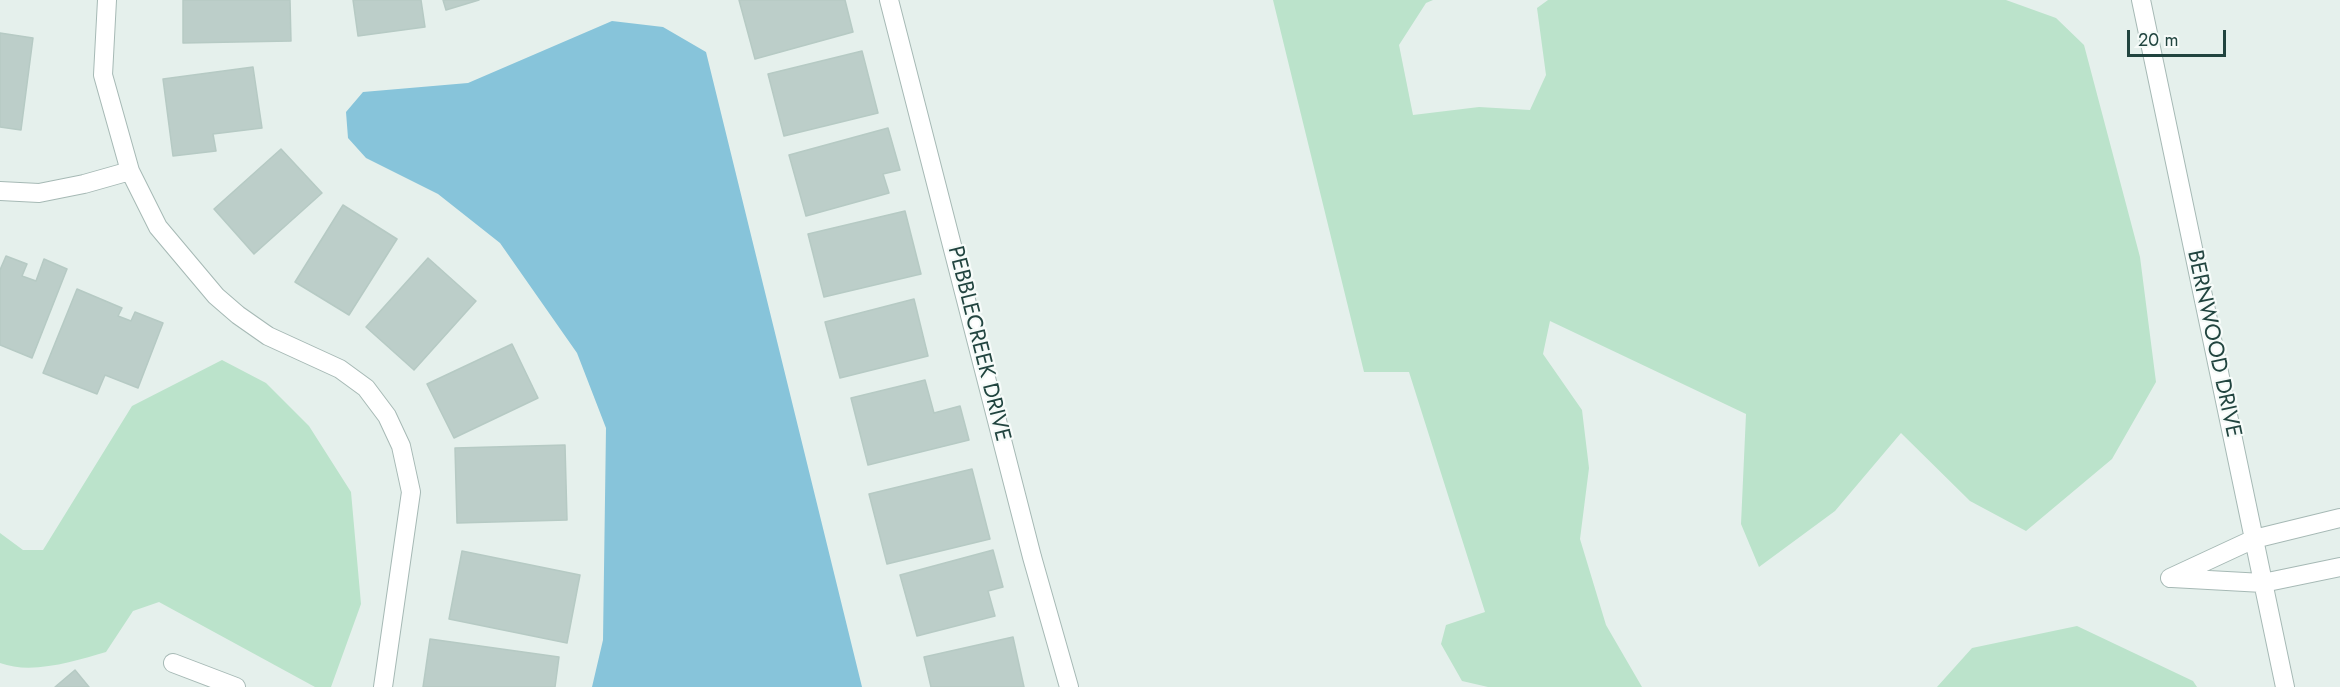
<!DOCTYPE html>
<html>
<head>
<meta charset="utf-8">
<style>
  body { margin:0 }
  #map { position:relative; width:2340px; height:687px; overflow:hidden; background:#e5f0ec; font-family:Jost,sans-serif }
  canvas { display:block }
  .scale { position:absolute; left:2127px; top:30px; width:99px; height:27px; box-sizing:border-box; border:3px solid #21443f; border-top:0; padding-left:8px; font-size:18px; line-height:21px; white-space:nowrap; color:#21443f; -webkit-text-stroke:4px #f6fbf9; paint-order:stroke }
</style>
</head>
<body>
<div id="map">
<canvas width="2340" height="687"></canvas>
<div class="scale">20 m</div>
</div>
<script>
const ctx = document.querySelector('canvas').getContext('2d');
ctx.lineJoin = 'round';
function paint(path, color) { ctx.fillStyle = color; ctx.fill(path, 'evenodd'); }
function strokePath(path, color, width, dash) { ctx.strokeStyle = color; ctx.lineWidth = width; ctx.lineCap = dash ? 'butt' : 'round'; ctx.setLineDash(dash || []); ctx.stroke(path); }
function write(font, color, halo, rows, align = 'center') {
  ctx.font = font + ' Jost,sans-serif'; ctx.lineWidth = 4.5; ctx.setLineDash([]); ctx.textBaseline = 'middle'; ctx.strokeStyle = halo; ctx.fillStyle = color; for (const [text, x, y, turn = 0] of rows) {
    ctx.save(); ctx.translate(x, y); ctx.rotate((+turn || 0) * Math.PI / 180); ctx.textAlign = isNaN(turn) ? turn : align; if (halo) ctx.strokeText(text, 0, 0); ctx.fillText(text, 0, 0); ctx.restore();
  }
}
paint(new Path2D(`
  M1273,0h160l-7,3 -27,42 14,70 66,-8 51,3 16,-35 -9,-67 11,-8h458l50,18 28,27 56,212 16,125 -44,77 -86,72 -56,-30 -69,-68 -66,78 -76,56 -18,-43 5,-110 -196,-93 -7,33 39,56 7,58 -9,71 26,86 36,62h-154l-26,-6 -21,-37 5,-19 39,-13 -76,-240h-45z
  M222,360l44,23 43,43 42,66 10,112 -30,83h-16l-156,-85 -26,9 -27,41c-31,9 -74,23 -106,11v-130l23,17h20l89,-144z
  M2077,626l116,55 4,6h-260l35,-39z`), '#bbe3cb');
paint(new Path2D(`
  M612,21l51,6 43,25 156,635h-270l11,-47 3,-212 -29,-75 -77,-110 -62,-49 -72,-36 -18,-20 -2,-26 17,-20 105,-9z`), '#87c4da');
const building = new Path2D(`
  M183,0h107l1,41 -108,2z
  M353,0h68l4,27 -67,9z
  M443,0h36l-33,10z
  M739,0h106l8,32 -98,27z
  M0,33l33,5 -12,92 -21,-3z
  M862,51l16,62 -94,23 -16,-62z
  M253,67l9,61 -49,6 3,17 -43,5 -10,-77z
  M888,128l12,42 -17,4 6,19 -83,23 -17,-61z
  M281,149l41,44 -68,61 -40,-45z
  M343,205l54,34 -48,76 -54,-33z
  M905,211l16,63 -97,23 -16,-63z
  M6,256l21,8 -5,12 14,5 8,-22 23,10 -35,89 -32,-13v-75z
  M428,258l48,43 -62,69 -48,-43z
  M77,289l45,19 -4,8 13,5 4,-9 28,11 -25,65 -33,-13 -8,19 -54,-21z
  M914,299l14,57 -88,22 -15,-56z
  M512,344l26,54 -84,40 -27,-54z
  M925,380l9,33 26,-7 9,34 -101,25 -17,-67z
  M565,445l2,75 -110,3 -2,-75z
  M972,469l18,70 -103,25 -18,-70z
  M993,550l10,37 -15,4 7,25 -78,20 -17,-61z
  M462,551l118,24 -13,68 -118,-24z
  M1013,637l11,50h-93l-7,-30z
  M430,639l129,18 -4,30h-132z
  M75,670l14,17h-34z`);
paint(building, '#bccec9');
strokePath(building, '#b6cac4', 1.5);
const minor = new Path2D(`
  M107,0l-4,75 27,96 28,56 58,69 22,19 30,21 72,33 26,19 21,28 14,30 10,46 -28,195
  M889,0l143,557 37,130
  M2141,0l144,687
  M0,191l39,2 45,-9 46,-13
  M2170,578l84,-39 86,-21
  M2172,578l91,5 77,-16
  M173,663l63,24`);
strokePath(minor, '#a6b9b5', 20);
strokePath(minor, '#fff', 18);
write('22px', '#21443f', '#f6fbf9', [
  ["PEBBLECREEK DRIVE",978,344,76],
  ["BERNWOOD DRIVE",2213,344,78]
]);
</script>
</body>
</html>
